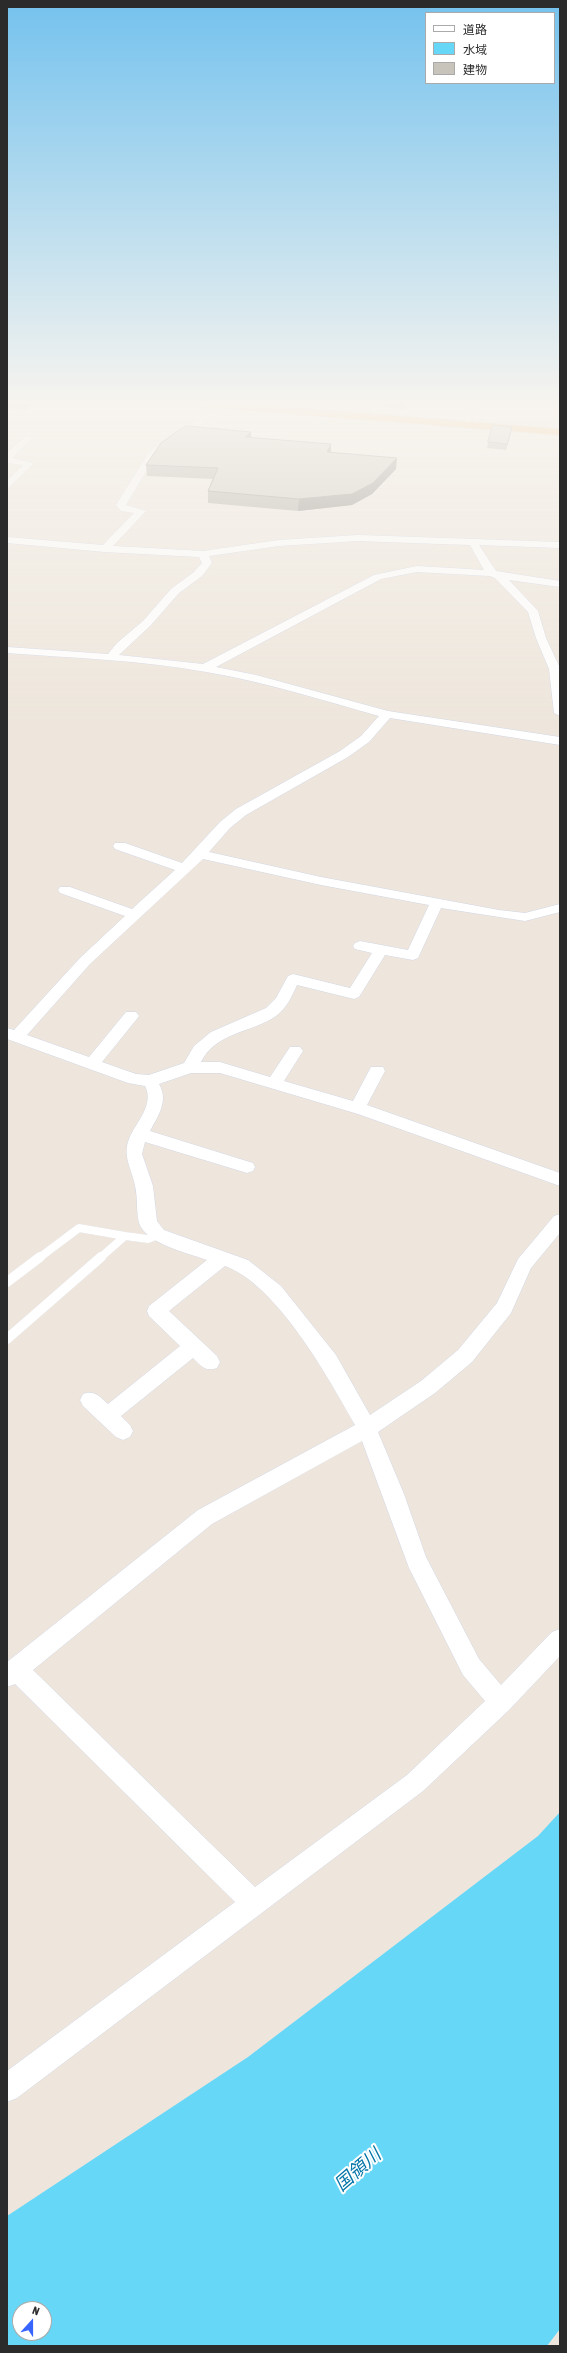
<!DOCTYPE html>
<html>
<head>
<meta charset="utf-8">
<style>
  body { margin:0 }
  #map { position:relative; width:567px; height:2353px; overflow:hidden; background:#eee6dc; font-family:"Asap Condensed","Noto Sans JP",sans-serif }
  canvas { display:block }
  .frame { position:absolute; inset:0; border:8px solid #2b2b2b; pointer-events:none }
  .legend { position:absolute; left:425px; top:12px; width:130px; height:72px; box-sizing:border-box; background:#fff; border:1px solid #aaa; margin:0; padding:5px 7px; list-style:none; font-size:12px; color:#2b2b2b }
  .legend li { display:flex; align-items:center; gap:8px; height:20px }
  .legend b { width:20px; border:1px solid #aaa }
  .north { position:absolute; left:12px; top:2301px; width:40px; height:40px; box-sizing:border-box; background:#fff; border:1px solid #aaa; border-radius:50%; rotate:21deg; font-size:11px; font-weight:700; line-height:16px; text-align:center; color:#2b2b2b }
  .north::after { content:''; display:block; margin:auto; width:14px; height:18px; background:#3965ff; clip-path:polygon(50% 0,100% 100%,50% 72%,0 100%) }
</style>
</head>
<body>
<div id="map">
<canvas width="567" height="2353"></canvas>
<div class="frame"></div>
<ul class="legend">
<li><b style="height:5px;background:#fff"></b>道路</li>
<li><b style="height:11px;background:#67d7f8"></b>水域</li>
<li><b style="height:11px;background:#c9c4bb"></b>建物</li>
</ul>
<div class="north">N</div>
</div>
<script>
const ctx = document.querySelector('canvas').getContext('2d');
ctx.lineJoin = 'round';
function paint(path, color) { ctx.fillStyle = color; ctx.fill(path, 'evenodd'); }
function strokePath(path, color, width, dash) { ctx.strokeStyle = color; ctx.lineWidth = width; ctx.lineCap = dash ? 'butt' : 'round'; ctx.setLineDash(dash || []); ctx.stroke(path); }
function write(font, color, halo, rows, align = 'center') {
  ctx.font = font + ' "Asap Condensed","Noto Sans JP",sans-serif'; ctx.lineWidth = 4; ctx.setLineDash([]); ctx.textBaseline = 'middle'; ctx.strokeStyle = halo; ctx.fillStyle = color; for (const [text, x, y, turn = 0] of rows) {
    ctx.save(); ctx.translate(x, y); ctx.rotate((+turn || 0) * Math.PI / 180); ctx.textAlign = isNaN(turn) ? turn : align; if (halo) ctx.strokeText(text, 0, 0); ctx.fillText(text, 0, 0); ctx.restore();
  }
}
paint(new Path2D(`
  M560,1812v517l-13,17h-540v-130l241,-159 290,-221zM20,2309h24v24h-24z`), '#67d7f8');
const serviceFar1 = new Path2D(`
  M39,1258l40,-30 46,8
  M100,1258l25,-22 23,3 10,-4`);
const service = new Path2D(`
  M7,1282l33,-25
  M7,1339l94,-82`);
const minor = new Path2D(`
  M470,402h8l-9,23 -7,2 -1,-2z
  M222,404l7,2 -73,49 -30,50 20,6 -33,35 90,5 76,-11 79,-5 202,7v6l-81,-3 17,26 64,10v6l-51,-7 29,31 8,27 14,30v48l-6,-3 -5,-44 -13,-31 -8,-26 -33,-34 -5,-2 -73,-4 -36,7 -165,88 40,8 132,36 172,26v8l-170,-27 -21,24 -21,15 -102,58 -16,13 -21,24 112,25 178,33 26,3 35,-9v8l-35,9 -84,-13 -23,50 -5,2 -28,-5 -26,42 -5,2 -57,-14c-5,11 -10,23 -21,31 -25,17 -60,16 -75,46h19l50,15 20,-30h10l3,4 -19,30 69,20 18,-34h12l2,4 -18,34 193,68v13l-202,-72 -138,-41h-29l-32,11c10,17 -1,32 -9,47l103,32 2,4 -2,4 -6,2 -102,-31 -3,12 11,32 4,35 7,9 84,30 33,26 55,69 34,60 51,-34 37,-31 39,-47 21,-44 36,-43 6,-2v19l-29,35 -20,45 -39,49 -37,31 -57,39 26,62 22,63 53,102 22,26 51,-53 8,-3v27l-51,54 -86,81 -406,307 -10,4v-31l228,-169 -220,-218 -8,3v-25l191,-152 157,-85c-27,-48 -78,-140 -130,-159l-56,45 48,45 3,6 -3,6c-12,4 -16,-2 -24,-10l-72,58 9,9 3,6 -3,6 -7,3 -7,-3 -33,-31 -3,-6 3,-6c12,-4 16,2 25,10l72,-58 -31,-30 -2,-5 2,-5 58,-46c-19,-7 -61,-16 -68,-37 -3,-12 -1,-25 -4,-37 -3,-17 -13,-30 -6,-47 6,-16 26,-34 16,-53l-17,-3 -121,-44v-11l7,2 66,-72 45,-42 -65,-23 -2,-3 2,-3h10l62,22 43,-39 -60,-21 -2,-3 2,-3h10l57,20 38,-41 16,-13 104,-58 21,-15 18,-20c-57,-16 -114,-34 -173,-44 -65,-12 -133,-14 -199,-19v-6l101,7 9,-11 26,-22 28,-32 23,-17 8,-9 -3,-6 -94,-5 -98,-9v-6l96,8 31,-32 -13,-2 -5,-6 33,-53 24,-18zM358,541l112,4 14,25 -67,-4 -43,9 -171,89 -84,-9 32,-30 28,-32 23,-17 10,-13 -3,-7 70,-10zM203,859l118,26 108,20 -21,45 -48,-9 -5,2 -2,3 2,3 17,4 -22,35 -57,-14 -5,2 -12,22 -10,10 -55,24 -17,14 -10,17 -35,12 -13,-1 -34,-12 34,-42 3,-4 -3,-4h-10l-37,45 -62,-22 63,-71zM362,1441l47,127 54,107 22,26 -78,74 -152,112 -222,-217 179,-146z
  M26,436l7,2 -21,20 22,5 -27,26v-8l16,-16 -16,-2v-10z`);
const trunk = new Path2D(`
  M173,402h50l337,27v6l-382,-30z`);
strokePath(serviceFar1, '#d1d6e5', 8);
strokePath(service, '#d1d6e5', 10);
strokePath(minor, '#d1d6e5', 1);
strokePath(trunk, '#c8c8c8', 1);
strokePath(serviceFar1, '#fff', 8);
strokePath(service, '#fff', 10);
paint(minor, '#fff');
paint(trunk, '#feb456');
paint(new Path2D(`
  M7,402h25l-6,7 -19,-1z
  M382,402h26l-4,7 -19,-2v-3l-3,-1z
  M512,427l-1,6 -5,17 -19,-2 1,-6z
  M251,432v6l80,6v8l65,17 -24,25 -20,11 -54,6 -90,-8v-12l5,-12 -66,-3 -1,-11z`), '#ada9a1');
paint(new Path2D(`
  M25,402h7l-6,7z
  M404,402h4l-4,7z
  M512,427l-1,6 -5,17 1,-6z
  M251,432v11l-6,-6z
  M331,444v11l-4,-3z
  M397,458l-1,11 -24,25 -20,11 -54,6 1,-12z`), '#8d8983');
const building = new Path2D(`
  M493,425l19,2 -5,17 -19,-2z
  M188,426l63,6 -6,5 86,7 -4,8 70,6 -24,25 -21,11 -53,5 -91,-8 10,-23 -72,-3 15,-22 21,-15z`);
paint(building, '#c9c4bb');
strokePath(building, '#8d8983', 1);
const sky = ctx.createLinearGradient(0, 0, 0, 732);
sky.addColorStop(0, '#74c2ee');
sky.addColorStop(0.55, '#f7f4ef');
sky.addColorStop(1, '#f7f4ef00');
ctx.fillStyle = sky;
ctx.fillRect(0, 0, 567, 732);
write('italic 18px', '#0375a8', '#fff', [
  ["国領川",358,2170,-41]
]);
</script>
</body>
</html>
